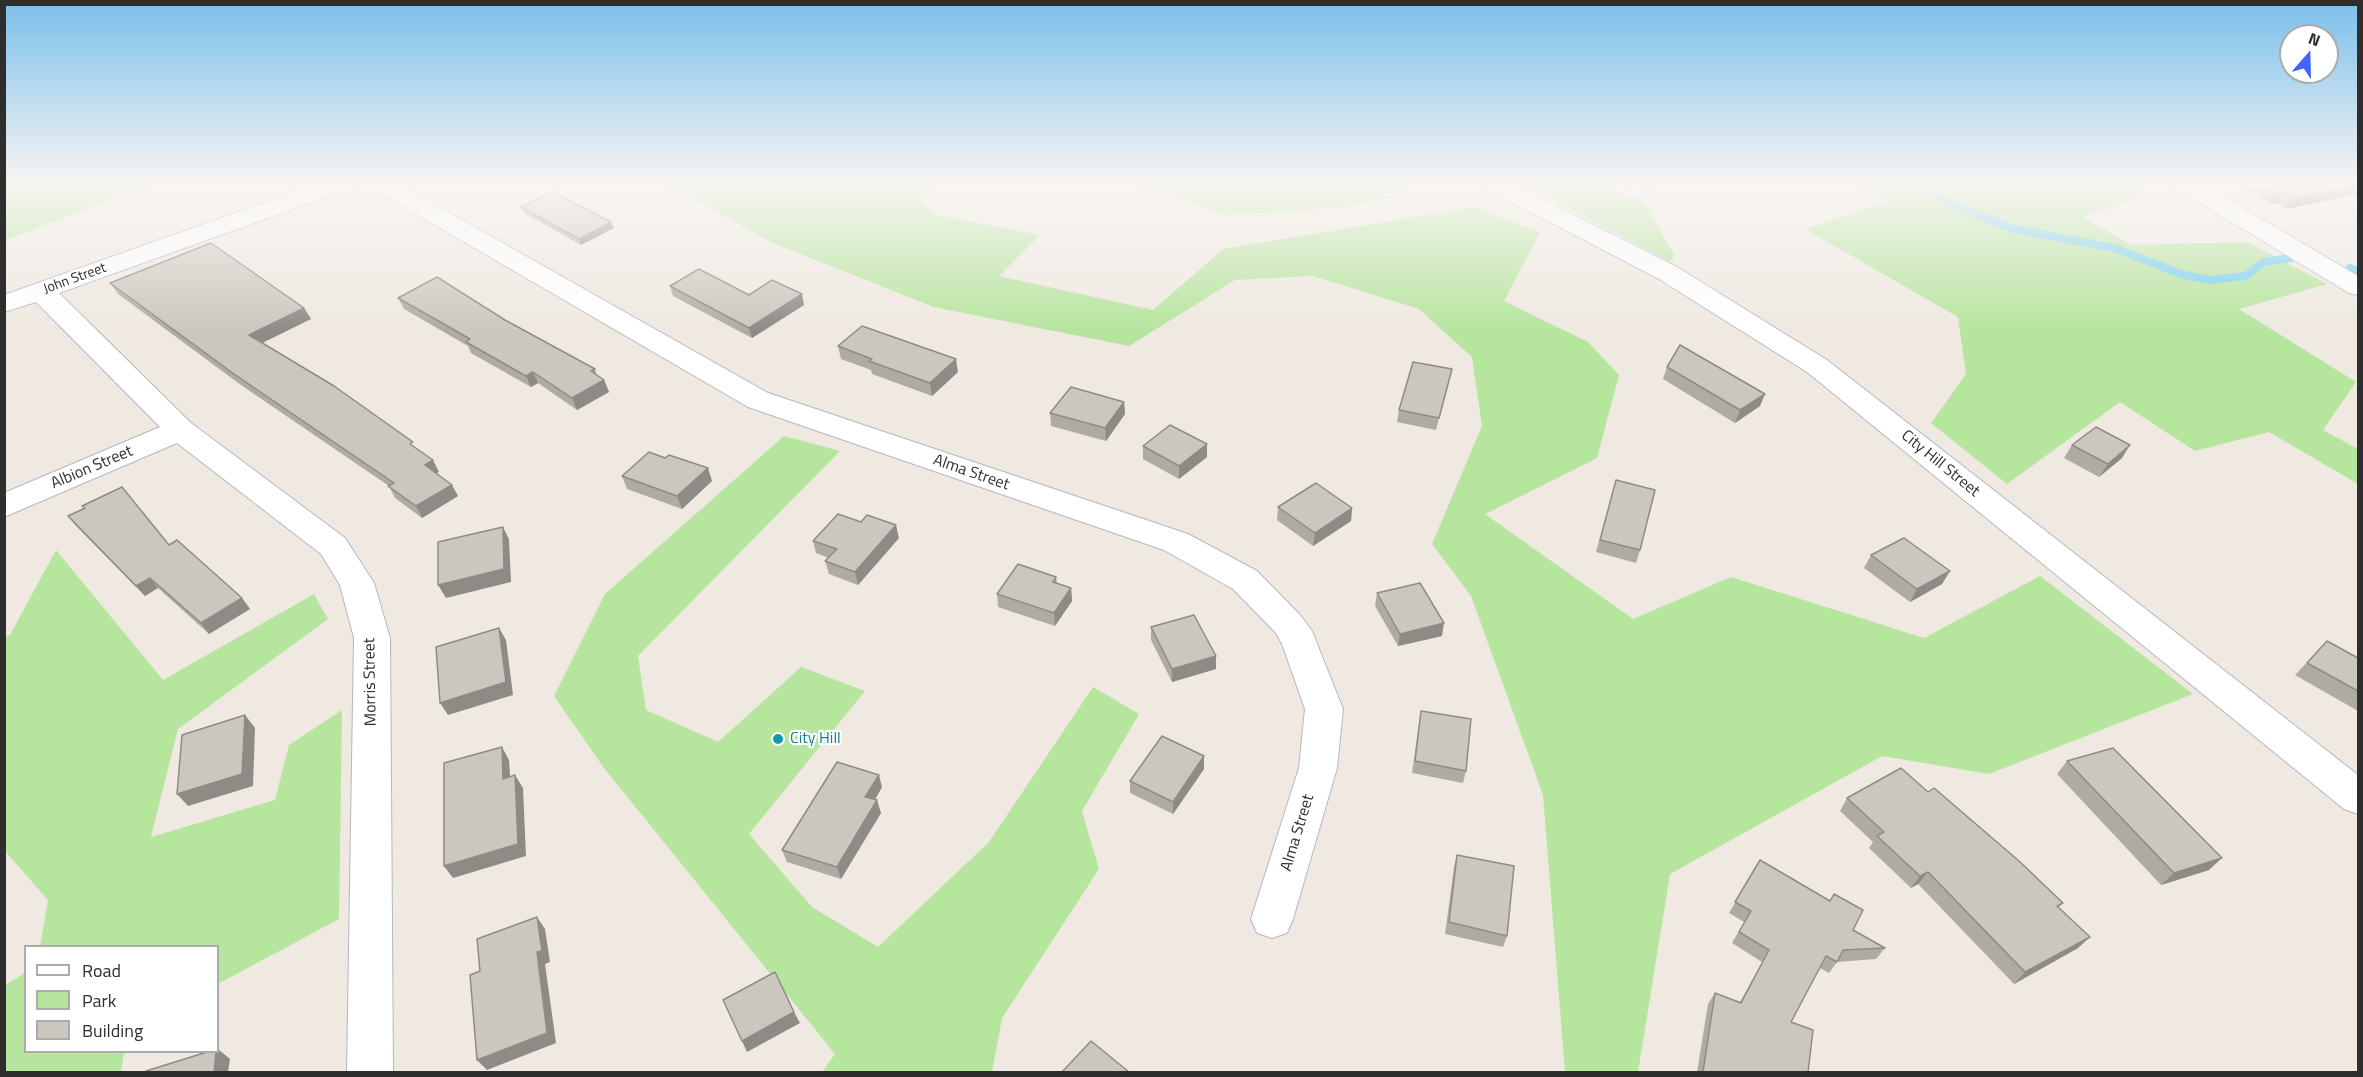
<!DOCTYPE html>
<html>
<head>
<meta charset="utf-8">
<style>
  body { margin:0 }
  #map { position:relative; width:2363px; height:1077px; overflow:hidden; background:#efe9e1; font-family:"Titillium Web",sans-serif }
  canvas { display:block }
  .frame { position:absolute; inset:0; border:6px solid #2e2e2e; pointer-events:none }
  .legend { position:absolute; left:24px; top:945px; width:195px; height:108px; box-sizing:border-box; background:#fff; border:2px solid #ababab; margin:0; padding:8px 10px; list-style:none; font-size:18px; color:#2e2e2e }
  .legend li { display:flex; align-items:center; gap:12px; height:30px }
  .legend b { width:30px; border:2px solid #ababab }
  .north { position:absolute; left:2279px; top:24px; width:60px; height:60px; box-sizing:border-box; background:#fff; border:2px solid #ababab; border-radius:50%; rotate:20deg; font-size:16px; font-weight:700; line-height:24px; text-align:center; color:#2e2e2e }
  .north::after { content:''; display:block; margin:auto; width:21px; height:27px; background:#4264fb; clip-path:polygon(50% 0,100% 100%,50% 72%,0 100%) }
</style>
</head>
<body>
<div id="map">
<canvas width="2363" height="1077"></canvas>
<div class="frame"></div>
<ul class="legend">
<li><b style="height:8px;background:#fff"></b>Road</li>
<li><b style="height:16px;background:#b6e59e"></b>Park</li>
<li><b style="height:16px;background:#cbc7bf"></b>Building</li>
</ul>
<div class="north">N</div>
</div>
<script>
const ctx = document.querySelector('canvas').getContext('2d');
ctx.lineJoin = 'round';
function paint(path, color) { ctx.fillStyle = color; ctx.fill(path, 'evenodd'); }
function strokePath(path, color, width, dash) { ctx.strokeStyle = color; ctx.lineWidth = width; ctx.lineCap = dash ? 'butt' : 'round'; ctx.setLineDash(dash || []); ctx.stroke(path); }
function write(font, color, halo, rows, align = 'center') {
  ctx.font = font + ' "Titillium Web",sans-serif'; ctx.lineWidth = 4.5; ctx.setLineDash([]); ctx.textBaseline = 'middle'; ctx.strokeStyle = halo; ctx.fillStyle = color; for (const [text, x, y, turn = 0] of rows) {
    ctx.save(); ctx.translate(x, y); ctx.rotate((+turn || 0) * Math.PI / 180); ctx.textAlign = isNaN(turn) ? turn : align; if (halo) ctx.strokeText(text, 0, 0); ctx.fillText(text, 0, 0); ctx.restore();
  }
}
paint(new Path2D(`
  M5,181h155l-155,59z
  M660,181h285l-27,15 19,19 103,20 -41,41 154,34 70,-61 251,-42 66,25 -36,69 84,41 31,33 -22,83 -112,56 148,105 98,-42 193,61 116,-62 153,118 -204,80 -107,-18 -212,118 -32,198h-73l-22,-277 -72,-199 -39,-52 50,-118 -10,-69 -53,-48 -106,-33 -78,4 -106,66 -195,-39 -159,-63z
  M1126,181h278l-2,15 -61,12 -115,7z
  M1517,181h86l23,16 14,-2 34,60 -1,4 -4,2z
  M1855,181h163l74,8 7,-8h34l8,16 -58,20 48,28 116,-3 80,42 -88,25 117,73 -33,48 35,19v35l-89,-52 -74,19 -75,-49 -113,82 -76,-61 35,-49 -8,-57 -153,-88 83,-27z
  M784,436l56,15 -202,205 8,54 72,32 83,-75 64,24 -116,143 63,73 66,40 111,-105 104,-155 46,27 -57,97 17,58 -97,149 -10,54h-170l13,-18 -231,-286 -50,-72 51,-102z
  M56,550l107,130 151,-86 14,25 -150,110 -27,108 124,-37 14,-55 53,-35 -3,209 -121,65v-38h-178l8,-46 -43,-49 -1,-213 6,-3z
  M25,973l1,79h98l-3,20h-116v-87z`), '#b6e59e');
strokePath(new Path2D(`
  M1925,181l9,13 20,11 59,24 101,19 67,26 28,6 36,-4 19,-14 27,-4
  M2350,268l8,3`), '#75cff0', 8);
const minor = new Path2D(`
  M326,181h35l-4,5 -298,107 132,130 154,115 29,45 16,55 3,434h-46l7,-434 -14,-53 -19,-31 -144,-111 -173,74v-24l156,-66 -124,-125 -32,10v-17z
  M364,181h29l375,212 420,141 69,37 43,44 12,16 31,78 -6,59 -44,151 -6,14 -15,5 -15,-5 -6,-14 48,-151 6,-59 -23,-65 -6,-11 -43,-44 -69,-39 -416,-143 -380,-221z
  M1477,181h30l170,86 150,93 531,415v39l-14,-5 -537,-437 -148,-93 -178,-93z
  M2168,181h29l161,95v19l-9,-2 -177,-107z`);
strokePath(minor, '#b4b7c1', 2);
paint(minor, '#fff');
paint(new Path2D(`
  M1619,181h53l-29,8 -8,-6 -9,3z
  M2234,181h124v16l-7,-2 -64,14 -11,-6 -5,1 -38,-22z
  M521,207l93,21 -33,17 -57,-32z
  M110,283l194,25 7,11 -49,24 155,106 22,23 -3,1 22,23 -36,22 -27,-20 -6,-12 -148,-101 -123,-91z
  M670,286l79,9 55,10 -52,33 -79,-42z
  M398,298l107,22 90,49 2,7 7,4 5,12 -32,18 -39,-27 -7,4 -60,-34 -3,-7 -64,-37z
  M838,346l120,26 -26,24 -60,-22 -1,-4 -30,-11z
  M1667,367l93,39 -25,17 -72,-44z
  M1452,369l-3,12 -13,49 -39,-8 2,-12z
  M1124,402l1,12 -19,27 -55,-15 -1,-13z
  M1207,444v13l-28,22 -36,-20v-13z
  M2072,445l50,13 -23,19 -35,-19z
  M622,476l90,5 -30,28 -55,-20z
  M1616,480l24,70 -4,13 -40,-11z
  M1278,507l74,1 -1,13 -38,25 -36,-26z
  M68,516l101,29 73,53 8,11 -41,25 -51,-46 -13,8 -68,-69z
  M861,522l38,16 -41,47 -29,-11 -4,-13 4,-3 -13,-5 -3,-12z
  M1871,555l79,16 -8,13 -32,18 -46,-34z
  M1056,577l1,6 14,5 1,13 -17,25 -57,-19 -1,-13z
  M1377,593l65,43 -44,10 -23,-40z
  M1151,627l65,42 -44,13 -21,-42z
  M2327,641l31,17v53l-63,-36z
  M1421,711l45,60 -3,12 -51,-10 7,-50z
  M1204,756v13l-31,45 -43,-21v-12z
  M2067,761l142,109 -48,15 -104,-111z
  M882,787l-7,13 6,13 -40,66 -54,-17 -5,-12z
  M1928,792l135,111 -4,4 19,41 -64,36 -96,-100 -7,4 -42,-40 4,-6 -33,-31 7,-13z
  M1457,855l50,81 -4,11 -58,-13 9,-67z
  M1760,860l93,70 32,18 -9,11 -39,3 -8,11 -9,-5 -29,54 17,50h-111l11,-68 7,-11 25,9 22,-40 -30,-19 12,-21 -15,-9z`), '#afaba4');
paint(new Path2D(`
  M1627,181h9l-1,2 -9,3z
  M1645,181h27l-29,8z
  M2358,185l-7,10 -64,14 7,-10z
  M2283,193l-7,10 -5,1 7,-10z
  M611,222l3,6 -33,17 -2,-6z
  M802,294l2,11 -52,33 -3,-10z
  M304,308l7,11 -55,27 -7,-11z
  M956,359l2,13 -26,24 -2,-13z
  M533,372l5,11 -7,4 -5,-11z
  M604,380l5,12 -32,18 -5,-12z
  M1765,394l-5,12 -25,17 5,-13z
  M1124,402l1,12 -19,27 -1,-13z
  M1207,444v13l-28,22v-13z
  M2130,445l-8,13 -23,19 9,-13z
  M433,460l6,12 -8,4 -6,-11z
  M708,468l4,13 -30,28 -5,-13z
  M452,485l6,11 -36,22 -6,-12z
  M1352,508l-1,13 -38,25 2,-13z
  M896,525l3,13 -41,47 -3,-13z
  M503,527l6,12 2,43 -65,16 -8,-13z
  M1950,571l-8,13 -32,18 7,-13z
  M150,578l8,10 -13,8 -9,-10z
  M1071,588l1,13 -17,25 -1,-13z
  M242,598l8,11 -41,25 -8,-11z
  M1444,623l-2,13 -44,10 2,-12z
  M499,628l7,12 7,55 -65,20 -8,-12z
  M1216,656v13l-44,13v-13z
  M245,715l10,13 -2,58 -65,20 -11,-12z
  M502,747l7,13 2,31 -8,-12z
  M1204,756v13l-31,45v-12z
  M515,775l8,13 3,68 -73,22 -9,-12z
  M879,775l3,12 -13,22 -4,-12z
  M877,800l4,13 -40,66 -4,-12z
  M2222,858l-13,12 -48,15 13,-12z
  M1928,872l-10,12 -7,4 9,-12z
  M537,917l8,12 5,33 -5,2 11,79 -69,27 -10,-10 60,-108z
  M2090,937l-12,11 -64,36 11,-12z
  M794,1012l6,11 -53,29 -5,-11z
  M218,1049l12,10 -2,13h-14l2,-20h2z`), '#8e8b86');
const building = new Path2D(`
  M2254,181h104v4l-64,14 -11,-6 -5,1z
  M553,192l58,30 -32,17 -58,-32z
  M211,243l93,65 -55,27 85,51 79,56 -3,2 23,16 -8,5 27,20 -36,21 -28,-20 6,-3 -160,-109 -124,-91z
  M699,269l50,26 23,-15 30,14 -53,34 -79,-42z
  M437,277l68,43 90,49 -4,2 13,9 -32,18 -39,-26 -7,4 -60,-34 4,-3 -72,-41z
  M862,326l94,33 -26,24 -61,-22 3,-2 -34,-13z
  M1680,345l85,49 -25,16 -73,-43z
  M1413,362l39,7 -13,49 -40,-8z
  M1071,387l53,15 -19,26 -55,-15z
  M1170,425l37,19 -28,22 -36,-20z
  M2096,427l34,18 -22,19 -36,-19z
  M649,452l16,6 4,-3 39,13 -31,28 -55,-20z
  M1616,480l39,10 -15,60 -40,-10z
  M1316,483l36,25 -37,25 -37,-26z
  M122,487l47,58 8,-5 65,58 -41,25 -51,-45 -14,8 -68,-70 17,-8 -3,-2z
  M838,514l23,8 6,-7 29,10 -41,47 -30,-11 12,-12 -24,-8z
  M503,527l1,42 -66,16v-43z
  M1904,538l46,33 -33,18 -46,-34z
  M1018,564l38,13 -3,5 18,6 -17,25 -57,-19z
  M1420,583l24,40 -44,11 -23,-41z
  M1194,615l22,41 -44,13 -21,-42z
  M499,628l7,54 -66,21 -4,-56z
  M2327,641l31,17v33l-51,-28z
  M1421,711l50,8 -5,52 -51,-10z
  M245,715l-3,59 -65,20 5,-59z
  M1162,736l42,20 -31,46 -43,-21z
  M502,747l1,32 12,-4 3,69 -74,22v-103z
  M2113,748l109,110 -48,15 -107,-112z
  M837,762l42,13 -14,22 12,3 -40,67 -55,-17z
  M1901,768l27,24 6,-4 85,73 44,42 -6,3 33,31 -65,35 -97,-100 -8,4 -43,-40 7,-4 -37,-34z
  M1457,855l57,11 -7,70 -58,-14z
  M1760,860l70,41 4,-7 29,16 -10,20 32,18 -42,2 -6,12 -11,-6 -35,66 22,8 -5,42h-105l12,-79 26,10 28,-53 -30,-18 12,-21 -16,-9z
  M537,917l5,34 -5,1 10,81 -70,27 -7,-85 10,-4 -3,-32z
  M775,972l19,40 -52,29 -19,-41z
  M1091,1041l38,31h-67z
  M207,1052h9l-2,20h-68v-1z`);
paint(building, '#cbc7bf');
strokePath(building, '#8e8b86', 1.5);
const sky = ctx.createLinearGradient(0, 0, 0, 332);
sky.addColorStop(0, '#7abfeb');
sky.addColorStop(0.55, '#f8f5f2');
sky.addColorStop(1, '#f8f5f200');
ctx.fillStyle = sky;
ctx.fillRect(0, 0, 2363, 332);
for (const [x, y, r, color] of [
  [778,739,6,"#0f9aa8"]
]) { const dot = new Path2D(); dot.arc(x, y, r, 0, 2 * Math.PI); ctx.fillStyle = color; ctx.fill(dot); strokePath(dot, '#fff', 2); }
write('14px', '#2e2e2e', '#fff', [
  ["John Street",75,279,-20]
]);
write('16px', '#2e2e2e', '#fff', [
  ["City Hill Street",1940,464,39],
  ["Albion Street",92,468,-23],
  ["Alma Street",971,473,19],
  ["Morris Street",371,682,-91],
  ["Alma Street",1298,833,-73]
]);
write('16px', '#0d838f', '#fff', [
  ["City Hill",790,739]
], 'left');
</script>
</body>
</html>
